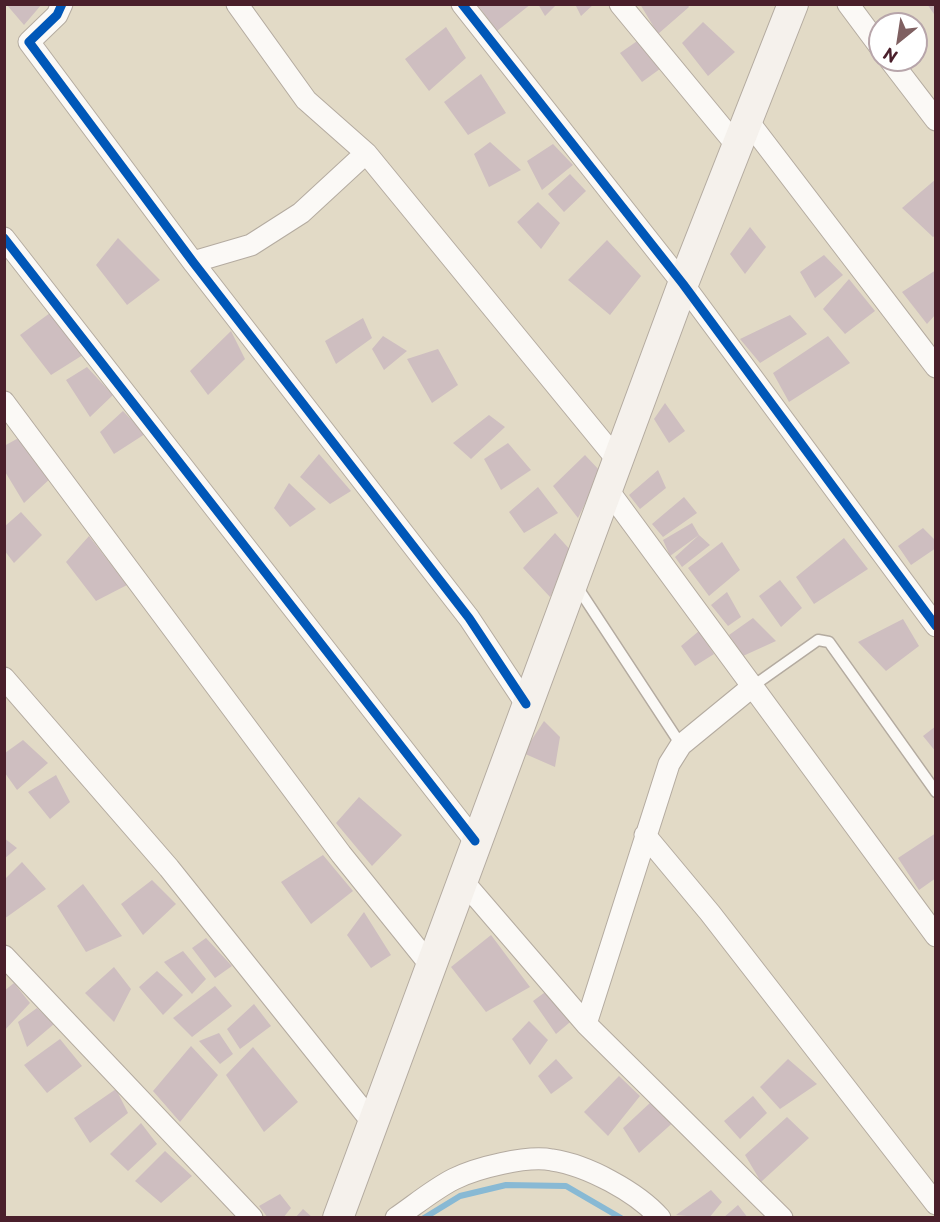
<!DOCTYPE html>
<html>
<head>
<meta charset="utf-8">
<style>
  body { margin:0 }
  #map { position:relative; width:940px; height:1222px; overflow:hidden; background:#e2dac6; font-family:"Playpen Sans",sans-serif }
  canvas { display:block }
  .frame { position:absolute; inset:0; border:6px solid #4a1f2b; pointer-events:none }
  .north { position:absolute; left:868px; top:12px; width:60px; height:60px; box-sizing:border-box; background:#fff; border:2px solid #b7a5aa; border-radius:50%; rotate:210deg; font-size:16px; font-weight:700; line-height:24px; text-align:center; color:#4a1f2b }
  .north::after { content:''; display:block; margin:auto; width:21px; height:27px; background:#7f6061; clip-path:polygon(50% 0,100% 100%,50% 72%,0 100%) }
</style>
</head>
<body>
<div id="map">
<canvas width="940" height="1222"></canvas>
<div class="frame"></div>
<div class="north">N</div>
</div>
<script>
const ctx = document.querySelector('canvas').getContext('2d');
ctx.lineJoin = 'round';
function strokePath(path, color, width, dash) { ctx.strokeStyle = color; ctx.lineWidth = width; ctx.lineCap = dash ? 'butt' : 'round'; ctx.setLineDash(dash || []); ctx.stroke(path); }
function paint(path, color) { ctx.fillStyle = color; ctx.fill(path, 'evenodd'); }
strokePath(new Path2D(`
  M424,1218l36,-22 46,-11 60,1 55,32`), '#88b9d4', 6);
paint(new Path2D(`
  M6,4h36l-18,21z
  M477,4h54l-34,27z
  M538,4h19l-12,12z
  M575,4h19l-13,12z
  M640,4h47l2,3 -31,27z
  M927,4h9v13z
  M703,22l32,30 -27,24 -26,-33z
  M446,27l20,31 -37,33 -24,-32z
  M643,37l21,29 -22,16 -22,-29z
  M481,74l25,39 -38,22 -24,-33z
  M490,142l31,28 -32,17 -15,-33z
  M553,144l20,21 -31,25 -15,-29z
  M570,174l16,17 -22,21 -16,-18z
  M936,179v56l-3,2 -31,-29z
  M538,202l22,21 -19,26 -24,-27z
  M750,227l16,20 -21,27 -15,-20z
  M118,238l42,42 -33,25 -31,-40z
  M607,240l34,36 -31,39 -42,-35z
  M824,255l19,20 -28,23 -15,-26z
  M936,270v44l-9,10 -25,-32z
  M849,279l26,32 -30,23 -22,-25z
  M50,313l36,40 -35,22 -31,-40z
  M790,315l17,19 -47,29 -20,-24z
  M363,318l9,20 -36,26 -11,-23z
  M231,331l14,28 -37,36 -18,-24z
  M383,336l24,15 -23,19 -12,-21z
  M828,336l22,27 -61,39 -16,-29z
  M438,349l20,36 -26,18 -25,-44z
  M87,367l26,28 -23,22 -24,-37z
  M665,403l20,28 -16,12 -15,-24z
  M123,411l22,23 -31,20 -14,-22z
  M489,415l16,12 -34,32 -18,-16z
  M24,435l29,41 -29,27 -20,-33v-24z
  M508,443l23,27 -30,20 -17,-31z
  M319,454l32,37 -21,13 -30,-27z
  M585,455l16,17 -23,46 -25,-32z
  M658,470l8,18 -26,21 -11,-14z
  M289,483l27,26 -26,18 -16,-19z
  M538,487l20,26 -34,20 -15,-21z
  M684,497l13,16 -34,24 -11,-13z
  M21,512l21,23 -28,28 -10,-13v-23z
  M692,523l7,12 -29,21 -7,-16z
  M923,528l13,13v7l-25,17 -13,-19z
  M555,533l18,20 -23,44 -27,-29z
  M699,535l11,10 -28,22 -7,-10z
  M89,536l38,49 -31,16 -30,-39z
  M844,538l24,31 -54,35 -18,-27z
  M722,542l18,28 -31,26 -21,-28z
  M780,580l22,28 -21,19 -22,-31z
  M727,592l14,25 -13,9 -17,-21z
  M753,618l23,23 -33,15 -14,-21z
  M903,619l16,27 -33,25 -28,-29z
  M699,631l15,23 -19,12 -14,-20z
  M544,721l16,16 -5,30 -32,-14z
  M936,726v26l-13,-16z
  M23,740l25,23 -31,27 -12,-17v-20z
  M56,775l14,27 -20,17 -22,-27z
  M359,797l43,38 -30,31 -36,-43z
  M936,833v45l-17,12 -21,-32z
  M4,838l13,10 -13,11z
  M323,855l30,36 -42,33 -30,-42z
  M22,862l24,27 -42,30v-39z
  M152,880l24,24 -33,31 -22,-31z
  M83,884l39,52 -36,16 -29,-46z
  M364,912l27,43 -20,13 -24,-33z
  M491,935l39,52 -44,25 -35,-45z
  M206,938l26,28 -17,12 -23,-30z
  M183,951l23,28 -14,15 -28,-32z
  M114,967l17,22 -17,33 -29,-29z
  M157,971l26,24 -20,20 -24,-28z
  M14,983l16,20 -26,28v-40z
  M215,986l17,20 -40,31 -19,-19z
  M548,990l28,27 -20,17 -23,-33z
  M254,1004l17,22 -31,23 -13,-20z
  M37,1008l17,16 -27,23 -9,-25z
  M529,1021l19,19 -18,25 -18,-26z
  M219,1033l14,21 -13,10 -21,-23z
  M60,1039l22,27 -35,27 -23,-28z
  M191,1046l27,29 -38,47 -27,-31z
  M253,1047l45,55 -34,30 -38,-57z
  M556,1059l17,19 -22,16 -13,-18z
  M788,1059l29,25 -37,25 -20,-22z
  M619,1076l21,20 -32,40 -24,-24z
  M116,1089l12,24 -38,30 -16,-25z
  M753,1096l14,17 -27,26 -16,-18z
  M651,1102l26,17 -38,34 -16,-25z
  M787,1117l22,21 -48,44 -16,-27z
  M141,1123l16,21 -29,27 -18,-17z
  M165,1151l27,25 -31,27 -26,-22z
  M711,1190l11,12 -13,16 -33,-3z
  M280,1194l11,14 -8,10h-15l-9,-12z
  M738,1205l10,13h-25z
  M303,1209l10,9h-18z`), '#cebec0');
const service = new Path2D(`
  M576,585l105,160
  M753,686l65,-46 11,2 107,150`);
const minor = new Path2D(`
  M62,4l-5,11 -28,27 164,220 276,356 57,86
  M237,4l69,96 60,53 253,309
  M462,4l221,280 253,342
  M620,4l118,143
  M848,4l32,43
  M890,60l46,60
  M748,121l188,246
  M4,238l471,603
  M193,262l58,-17 50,-32 65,-60
  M4,402l337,452 90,112
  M608,490l328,446
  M4,678l165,190 203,254
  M645,835l65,78 226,291
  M462,880l124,144 196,194
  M4,956l248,262
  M586,1024l83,-260 12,-19 72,-59
  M396,1218c19,-13 38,-29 58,-39 22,-11 73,-24 98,-19 35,5 85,32 108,58`);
const secondary = new Path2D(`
  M338,1218l345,-934 110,-280`);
strokePath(service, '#b4aba0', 13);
strokePath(minor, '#b4aba0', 23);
strokePath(secondary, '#b4aba0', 32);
strokePath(service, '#fbf9f6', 10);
strokePath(minor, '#fbf9f6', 21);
strokePath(secondary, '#f5f1ec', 30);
strokePath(new Path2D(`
  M62,4l-5,11 -28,27 164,220 276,356 57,86
  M462,4l221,280 253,342
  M4,238l471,603`), '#0057b8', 9);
</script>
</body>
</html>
